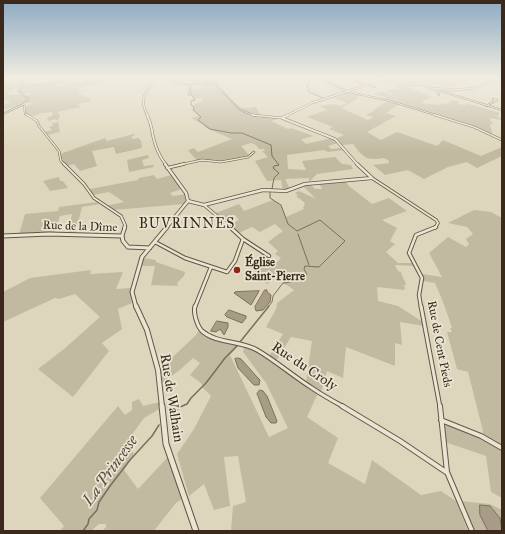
<!DOCTYPE html>
<html>
<head>
<meta charset="utf-8">
<style>
  body { margin:0 }
  #map { position:relative; width:505px; height:534px; overflow:hidden; background:#ded6bc; font-family:"IM FELL Great Primer",serif }
  canvas { display:block }
  .frame { position:absolute; inset:0; border:4px solid #3b2a1c; pointer-events:none }
</style>
</head>
<body>
<div id="map">
<canvas width="505" height="534"></canvas>
<div class="frame"></div>
</div>
<script>
const ctx = document.querySelector('canvas').getContext('2d');
ctx.lineJoin = 'round';
function paint(path, color) { ctx.fillStyle = color; ctx.fill(path, 'evenodd'); }
function strokePath(path, color, width, dash) { ctx.strokeStyle = color; ctx.lineWidth = width; ctx.lineCap = dash ? 'butt' : 'round'; ctx.setLineDash(dash || []); ctx.stroke(path); }
function write(font, color, halo, rows, align = 'center') {
  ctx.font = font + ' "IM FELL Great Primer",serif'; ctx.lineWidth = 3.5; ctx.setLineDash([]); ctx.textBaseline = 'middle'; ctx.strokeStyle = halo; ctx.fillStyle = color; for (const [text, x, y, turn = 0] of rows) {
    ctx.save(); ctx.translate(x, y); ctx.rotate((+turn || 0) * Math.PI / 180); ctx.textAlign = isNaN(turn) ? turn : align; if (halo) ctx.strokeText(text, 0, 0); ctx.fillText(text, 0, 0); ctx.restore();
  }
}
paint(new Path2D(`
  M3,77h5l-3,4 19,-1 -6,8 -8,3 -4,4 15,-1 -2,-3 2,-5 34,-2 2,3 12,-4h16l-6,-6h46l-48,11 3,3 -1,3 10,4 3,3 -14,3 3,3 -24,5 3,3 -2,6 2,11 -13,3 -2,-3 7,-2 -3,-3 4,-1 -1,-3 6,-1 -2,-3 -8,2 -1,-3 6,-3 -1,-3 -11,1 -10,4 -6,-3 1,-8 9,-3h-10l3,-5 -2,-2 9,-3h-14l6,5 -3,6 -21,6v-5l8,-3 -8,-2z
  M174,77h4l6,7 7,1 1,4 11,-1 -2,-4 -13,-5v-2h24l-5,1 1,1 10,-1 2,5 -6,1 26,25 16,-2 5,9 21,2 -11,3 17,8 3,-1 23,8 -13,3 5,5 26,-6 6,5 -10,3 3,3 11,-1 2,2 -16,2 -4,-2 -37,5 1,14 18,1 -4,-9 33,-4 7,7 9,1 2,4 -36,5 -8,8v-4l-24,1 5,10 -7,1 -2,-10 -14,1 -12,-20 13,-4 -6,-6h3l-1,-2h-5l-3,-4 -5,-2 -10,3 8,9v2l-28,5 -16,-2 -8,1 -9,-11 6,-2 4,4 34,-13 -26,-11 -4,-4 -11,-6 8,-2 -6,-6 1,-3 -2,-1 11,-6v-2l-9,1 -2,-3h-5l1,-11 -19,-1z
  M420,77h45l7,3 -9,-1 6,3 -14,1 5,3c-16,2 -33,-3 -48,-8z
  M397,85h6l30,12h-2l-11,6 21,2 2,-2 6,1 -1,-2 5,-2 6,2 -1,2 8,1v-2l34,10 -3,4 5,1v2l-13,-2 4,6h-3l3,12 -17,-8 -77,-24 -13,9 10,3 -29,16 14,8 16,-8 40,14 6,-6 38,16 21,-9v9l-25,12 -10,-6 -19,5 -24,12 -16,-9 -23,5 -12,-10 16,-2v-2l-5,-3c-18,3 -20,0 -31,-14l-11,1 -7,-6 9,-4 -15,-6 4,-2 -26,-10 20,-7 -7,-4 14,-2 6,2 7,-3 -15,-6h6l10,-5 14,3 -5,2 2,1 -18,10 27,12 6,-3 -8,-2 9,-5 -1,-1 14,-8 -6,-2 4,-2 -18,-4 6,1 7,-3 9,4 3,-1 -7,-4 13,-1 -3,-2 3,-1z
  M134,134l1,1 -4,2 2,2 5,-1c5,3 3,5 4,10l-26,6 -2,-7 -22,4 5,15 -17,5 -6,-7 -7,2 -6,-6 -1,-6 45,-16 2,3z
  M148,155l1,3 -7,2 2,6 9,-1 1,2 -25,5 -2,-12z
  M154,175l3,4 14,-4 11,14 -12,4 3,3 12,-2 1,6 -2,4 -70,6 -9,-4 19,-4 -15,-10 -16,3 -3,-6 48,-9 1,-2z
  M59,177l1,4h3l5,7 -18,3 -7,-10z
  M345,181l4,5 23,18 17,-6 18,13 -25,9 15,8 -7,13 5,3 -9,8 12,11h14l3,3 -20,-1 3,6 3,1c1,5 4,8 5,13h-2l1,5 -28,-3 1,14 20,5 25,16 1,4 -24,-4 2,23 -7,-2v23l-49,-19 -3,31 -16,-7 -6,21 -15,-10 6,-41 -21,-4 -15,24 -7,-5 14,-22 -17,-7 10,-18 1,-6 17,-13 -18,-12 -9,6 -16,-16 11,-14 15,8 4,-4 -6,-4 3,-3 -10,-9 15,-11 -8,-7 -15,8 -8,-5 -15,7 -8,-9 10,-5 -4,-5 -12,5 -7,-7 23,-9 5,7 29,-11 8,5 5,12 18,-8 -1,-1 2,-5 -9,-7 2,-1 -3,-2 4,-2 17,8 -14,-14 8,-1 5,5h7l-3,-6z
  M97,202l3,2 -18,3 -7,27 -7,-1 4,-19 -12,2 -6,17 -35,1 6,-20 33,-3 1,-4z
  M474,210l17,2 11,6v230l-20,-12 1,-5 -15,-59 -11,-3 -10,-37h5l-2,-4h2c-5,-15 -10,-30 -17,-45l-12,-2 -1,-7 20,3 -13,-24 19,-16 18,10 3,-3 -3,-5 7,-5 -6,-7 -19,-4z
  M144,258l12,2v2l29,10 -1,4 -7,7 1,3 -27,-1 4,-19h-14z
  M91,270l-1,4 33,-2 -7,17 15,-1 1,15 -14,6 4,20 -20,14 7,8 -36,46 -35,-28 26,-20 36,-32 -25,-23 -16,5 -4,-1 -52,24v-30l27,-14z
  M199,330c11,11 26,11 41,14l-10,11 39,82 19,-9 -22,-45 -23,-31 2,-7 10,4 63,44 -11,24 31,21 -10,25 37,21 7,-24 49,35 20,-4 15,10 12,30h-237l2,-25 13,-4 -8,-46 -14,1 6,49 -16,4 -10,-26 -15,12 -12,-42 17,-25 17,-33 -8,-8 -1,-4 -12,-9 10,-12 -7,-5 -12,11 -19,14 -2,-14 36,-34z
  M139,399l4,7 17,-4 1,6 -17,10 -52,72 39,-40 3,4 -10,16 14,19 30,-32 15,41 -8,6 -21,27h-52l4,-4v-3h-7l-8,7h-31l4,-5 -24,-28 78,-92 7,9 7,-5v-8z
  M444,422l35,13 23,14v49l-11,-6 -5,-36 -41,-14z
  M460,501l30,3 12,6v14l-2,-6 -10,-12 -10,-1v10l8,16h-15z`), '#c2b9a1');
const water = new Path2D(`
  M265,290h2v2l4,3 -1,7 -7,8 -7,1 -1,-4z
  M259,291l-8,14 -17,-12 1,-1z
  M229,310l17,6v2l-4,5 -15,-6 -2,-2z
  M217,321l11,2v4l-4,8 -4,-6 -4,3 -5,-1z
  M238,358l3,1 17,19 2,2 -1,5h-5l-16,-17 -3,-9z
  M260,390l3,1 4,5 10,25 -1,2h-5l-5,-6 -8,-21 -1,-2z
  M480,505l10,1 10,12 2,13h-14l-8,-16z`);
paint(water, '#a79c86');
strokePath(water, '#7c6e5c', 1);
strokePath(new Path2D(`
  M178,77l7,7 6,1 -1,8 5,7 -4,1v4l3,2 -1,3 8,7 -3,3 12,9 21,4h11l29,12 1,11 7,9 -5,1 -1,2 6,5 -5,5 -2,11
  M312,77l-5,8 2,7 14,6
  M298,234l11,31
  M268,307l4,-5 1,-6 10,-13c10,0 14,-6 24,-8l-3,-6 1,-3 14,1 26,-26 -25,-21 -23,11 -9,-7 -7,-19 -11,-7v-6`), '#7c6e5c', 1);
strokePath(new Path2D(`
  M240,342l29,-36
  M173,414l7,-7 7,-3 4,-6 15,-15 19,-25 13,-13
  M83,531l5,-7 1,-5 8,-9 2,-8 11,-16 20,-26 22,-24 7,-11`), '#7c6e5c', 1.5);
const minorFar5 = new Path2D(`
  M27,77l-9,14 10,7 -4,5 1,11 4,2
  M202,77c25,9 28,35 56,39
  M318,77l31,15 41,9 49,15
  M348,77l1,2 17,6
  M399,77l20,7
  M192,84l21,-1
  M367,85l8,2
  M21,86l26,-2 33,-7
  M431,88l71,22
  M436,90l3,5
  M486,106l11,-6 -4,-1 2,2
  M3,114l21,-10`);
const minorFar4 = new Path2D(`
  M27,115l10,6 2,5 20,25 2,10 4,4
  M252,115l30,3
  M435,115l39,12 28,13
  M179,165l23,-5 19,2 27,-5 6,-5`);
const minorFar3 = new Path2D(`
  M64,164l20,20 10,14 27,18 4,9 -1,3
  M167,168l17,-4
  M372,178l64,42 2,3 -3,5
  M204,205l27,23`);
const minorFar2 = new Path2D(`
  M230,227l13,12 26,17
  M122,236l3,-9
  M155,242l30,16 42,14 8,-11 8,-22
  M195,307l16,-40
  M421,307l-2,-12 3,-17 -13,-25 7,-18 20,-8`);
const minorFar1 = new Path2D(`
  M195,306c-2,6 2,20 7,25 15,13 38,9 55,19 19,11 36,26 55,38 10,7 21,13 32,19
  M421,306l19,101`);
const minor = new Path2D(`
  M342,406l58,35 46,31
  M440,406l7,66 25,59
  M441,420l40,16 21,12`);
const tertiaryFar5 = new Path2D(`
  M148,116c-10,-17 -2,-24 8,-39
  M286,116l26,-13 55,-18 11,-6 31,6 10,-1 12,4 25,2 20,-2 12,-6 10,-1`);
const tertiaryFar4 = new Path2D(`
  M147,115c5,9 4,12 6,21 2,10 7,21 13,29
  M282,118l6,-3
  M282,118l53,21 23,26`);
const tertiaryFar3 = new Path2D(`
  M165,164l21,29 2,8
  M357,164l15,14
  M188,201l16,4 59,-15 23,1 19,-7 67,-6
  M166,228l22,-27`);
const tertiaryFar2 = new Path2D(`
  M3,236l46,-2 73,2 1,5 5,6 22,1
  M136,307l-4,-15 10,-35 25,-30`);
const tertiaryFar1 = new Path2D(`
  M136,306l11,24 11,40 4,37`);
const tertiary = new Path2D(`
  M162,406l4,38 30,87`);
const primary = new Path2D(`
  M481,77l21,4`);
strokePath(minorFar5, '#645544', 2);
strokePath(minorFar4, '#645544', 2.5);
strokePath(minorFar3, '#645544', 3.5);
strokePath(minorFar2, '#645544', 4.5);
strokePath(minorFar1, '#645544', 5);
strokePath(minor, '#645544', 6);
strokePath(tertiaryFar5, '#645544', 2.5);
strokePath(tertiaryFar4, '#645544', 3);
strokePath(tertiaryFar3, '#645544', 4);
strokePath(tertiaryFar2, '#645544', 5);
strokePath(tertiaryFar1, '#645544', 6);
strokePath(tertiary, '#645544', 7);
strokePath(primary, '#3b2a1c', 3);
strokePath(minorFar5, '#eae4d3', 1);
strokePath(minorFar4, '#eae4d3', 1.5);
strokePath(minorFar3, '#eae4d3', 2);
strokePath(minorFar2, '#eae4d3', 2.5);
strokePath(minorFar1, '#eae4d3', 3);
strokePath(minor, '#eae4d3', 4);
strokePath(tertiaryFar5, '#eae4d3', 1.5);
strokePath(tertiaryFar4, '#eae4d3', 2);
strokePath(tertiaryFar3, '#eae4d3', 2.5);
strokePath(tertiaryFar2, '#eae4d3', 3);
strokePath(tertiaryFar1, '#eae4d3', 4);
strokePath(tertiary, '#eae4d3', 5);
strokePath(primary, '#ded6bc', 2);
const sky = ctx.createLinearGradient(0, 0, 0, 152);
sky.addColorStop(0, '#8eaac1');
sky.addColorStop(0.51, '#f0ede1');
sky.addColorStop(1, '#f0ede100');
ctx.fillStyle = sky;
ctx.fillRect(0, 0, 505, 152);
for (const [x, y, r, color] of [
  [237,270,4,"#8f2418"]
]) { const dot = new Path2D(); dot.arc(x, y, r, 0, 2 * Math.PI); ctx.fillStyle = color; ctx.fill(dot); strokePath(dot, '#eae4d3', 1.5); }
write('12px', '#3b2a1c', '#eae4d3', [
  ["Rue de la Dîme",80,227,2],
  ["Rue de Cent Pieds",439,344,79]
]);
write('bold 12px', '#3b2a1c', '#eae4d3', [
  ["Église",245,263],
  ["Saint-Pierre",245,277]
], 'left');
ctx.letterSpacing = '1px';
write('14px', '#3b2a1c', '#eae4d3', [
  ["BUVRINNES",187,225]
]);
ctx.letterSpacing = '0px';
write('14px', '#3b2a1c', '#eae4d3', [
  ["Rue du Croly",304,367,34],
  ["Rue de Walhain",171,398,81]
]);
write('italic 16px', '#5b4c3c', '#eae4d3', [
  ["La Princesse",111,471,-54]
]);
</script>
</body>
</html>
